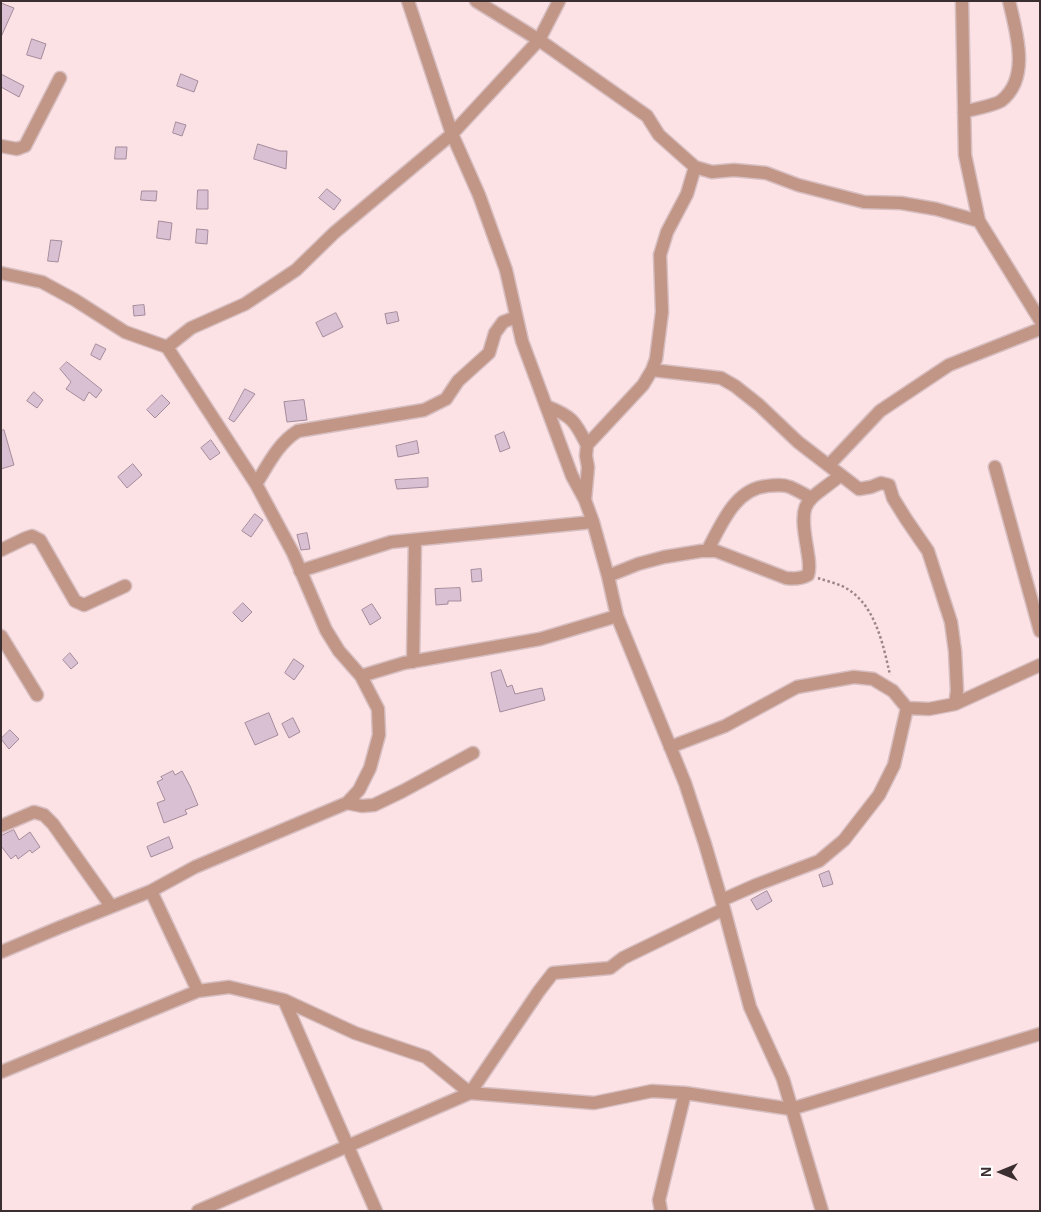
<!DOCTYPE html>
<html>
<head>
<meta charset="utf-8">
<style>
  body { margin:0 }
  #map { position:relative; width:1041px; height:1212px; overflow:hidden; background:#fde2e5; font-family:Arial,sans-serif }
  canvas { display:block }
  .frame { position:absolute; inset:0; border:2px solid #3b2e30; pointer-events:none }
  .north { position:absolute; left:976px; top:1147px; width:50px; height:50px; -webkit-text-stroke:4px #fff; paint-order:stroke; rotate:270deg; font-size:14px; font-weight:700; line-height:20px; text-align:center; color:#3b2e30 }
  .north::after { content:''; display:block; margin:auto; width:18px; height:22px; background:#3b2e30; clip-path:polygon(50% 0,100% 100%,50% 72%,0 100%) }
</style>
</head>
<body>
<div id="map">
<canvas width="1041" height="1212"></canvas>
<div class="frame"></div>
<div class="north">N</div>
</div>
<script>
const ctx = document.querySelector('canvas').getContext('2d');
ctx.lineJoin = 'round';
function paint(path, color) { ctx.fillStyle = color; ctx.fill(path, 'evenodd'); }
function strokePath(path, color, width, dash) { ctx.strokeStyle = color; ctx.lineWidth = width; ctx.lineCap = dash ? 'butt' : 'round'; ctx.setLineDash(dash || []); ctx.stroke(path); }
const building = new Path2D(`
  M1,3l13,5 -13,29z
  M32,39l14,5 -5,15 -14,-4z
  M1,74l23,12 -5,11 -18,-10z
  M181,74l17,7 -4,11 -17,-6z
  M176,122l10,3 -4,11 -9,-3z
  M258,144l22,7h7l-1,18 -32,-10z
  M116,147h11l-1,12h-11z
  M327,189l14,11 -7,10 -15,-12z
  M198,190h10v19h-11z
  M142,191h15l-1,10 -15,-1z
  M159,221l13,2 -2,17 -13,-2z
  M197,229l11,1 -1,14 -11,-1z
  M51,240l11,1 -4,21 -10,-1z
  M144,305l1,10 -11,1 -1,-10z
  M397,312l2,9 -12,3 -2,-10z
  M336,313l7,14 -20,10 -7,-14z
  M96,344l10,5 -6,11 -9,-5z
  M67,362l35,28 -6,8 -7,-6 -5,9 -18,-12 5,-7 -11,-13z
  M245,389l10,5 -21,28 -5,-3z
  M34,392l9,8 -6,8 -10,-7z
  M162,395l8,8 -15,15 -8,-8z
  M304,400l3,20 -20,2 -3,-20z
  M4,430l10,35 -13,4v-38z
  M504,432l6,16 -10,4 -5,-16z
  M211,440l9,13 -10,7 -9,-12z
  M417,441l2,12 -21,4 -2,-11z
  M133,464l9,11 -15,13 -9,-11z
  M428,478v9l-31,2 -2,-9z
  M255,514l8,6 -12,17 -9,-6z
  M307,533l3,16 -9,1 -4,-15z
  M481,569l1,12 -10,1 -1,-12z
  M460,588l1,13h-13v3l-12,1 -1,-16z
  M243,603l9,9 -10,10 -9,-9z
  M372,604l9,14 -11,7 -8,-15z
  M70,653l8,10 -7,6 -8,-9z
  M294,659l10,7 -10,14 -9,-7z
  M501,670l6,17 5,-2 3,9 27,-6 3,12 -45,12 -9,-39z
  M269,713l9,22 -23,10 -10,-22z
  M293,718l7,14 -11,6 -7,-14z
  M10,730l9,9 -10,10 -8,-10z
  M173,771l2,4 7,-4 8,15 8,19 -13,5 2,4 -23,9 -7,-20 8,-3 -8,-18 6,-3 -2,-2z
  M14,830l5,10 11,-8 10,15 -8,6 -2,-3 -12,9 -2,-4 -5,4 -10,-13v-10z
  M169,837l4,11 -22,9 -4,-10z
  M829,871l4,13 -10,3 -4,-12z
  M767,891l5,10 -15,9 -6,-10z`);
paint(building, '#d9c0d2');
strokePath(building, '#a38b9c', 1);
const street = new Path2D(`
  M408,1l44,133 27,61 27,75 16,71 50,135 13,24
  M476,1l63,39 108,76 12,19 36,32 17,5 22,-2 32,3 32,12 66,17 37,1 35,6 43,12
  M962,1l3,154 14,66 61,99
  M964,112c9,-3 29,-6 37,-11 30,-23 15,-70 8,-100
  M1,146l16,3 8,-3 35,-68
  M695,167l-8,27 -20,38 -7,23 2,57 -6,47 -4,11 -9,15 -56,60 -1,11 2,11 -3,33 8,22 15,54 9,40 68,167 20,61 19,65 26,98 33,72 39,132
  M1,273l41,9 33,18 50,32 42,15 89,137 37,69 33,77 13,21 22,25 17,33 1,26 -9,33 -11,22 -12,13 -152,64 -44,24 -93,37 -57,24
  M167,347l24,-19 54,-24 51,-34 38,-37 118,-99 87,-94 20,-39
  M652,370l69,8 14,8 24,19 39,37 61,47 12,-2 10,-4 8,2 4,13 13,21 22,32 23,71 4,29 2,40 -2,13
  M546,406c26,10 29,15 41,39
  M829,465l51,-54 69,-46 91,-36
  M995,467l45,164
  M256,484c12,-19 22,-41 42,-53l126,-21 22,-11 12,-18 31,-28 6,-20 8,-11 13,-5
  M1,550l25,-12 6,-2 8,4 35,61 9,4 41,-19
  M707,551c14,-25 27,-62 60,-65 8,-1 15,-2 23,1 7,3 14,7 21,11
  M300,571l91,-29 202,-20
  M608,576l30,-12 26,-7 37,-6h15l70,27c8,1 15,1 22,-3 3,-10 0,-18 -1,-27 -9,-50 -1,-45 34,-73
  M1,636l36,59
  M413,662l2,-122
  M361,676l43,-13 136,-24 77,-23
  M670,747l55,-21 72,-39 57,-10 19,2 20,12 14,17 22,1 26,-5 85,-39
  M347,803l15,3 12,-1 29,-14 70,-38
  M1,826l33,-14 10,3 9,9 58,82
  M722,900l34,-15 63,-24 25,-21 35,-45 15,-30 13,-57
  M284,1000l92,211
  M1,1072l197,-81 -47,-100
  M685,1093l106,16 249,-75
  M198,1211l272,-118 -44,-36 -71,-24 -71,-33 -55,-13 -31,4
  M661,1211l-2,-11 26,-107 -33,-2 -58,12 -124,-10 69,-102 14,-18 57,-5 13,-10 101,-49`);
strokePath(street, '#d6bec1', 15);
strokePath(new Path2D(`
  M818,578c8,3 18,5 26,9 31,16 39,57 46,88`), '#9b878a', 2.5, [2.5, 2.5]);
strokePath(street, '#c29686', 12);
</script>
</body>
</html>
